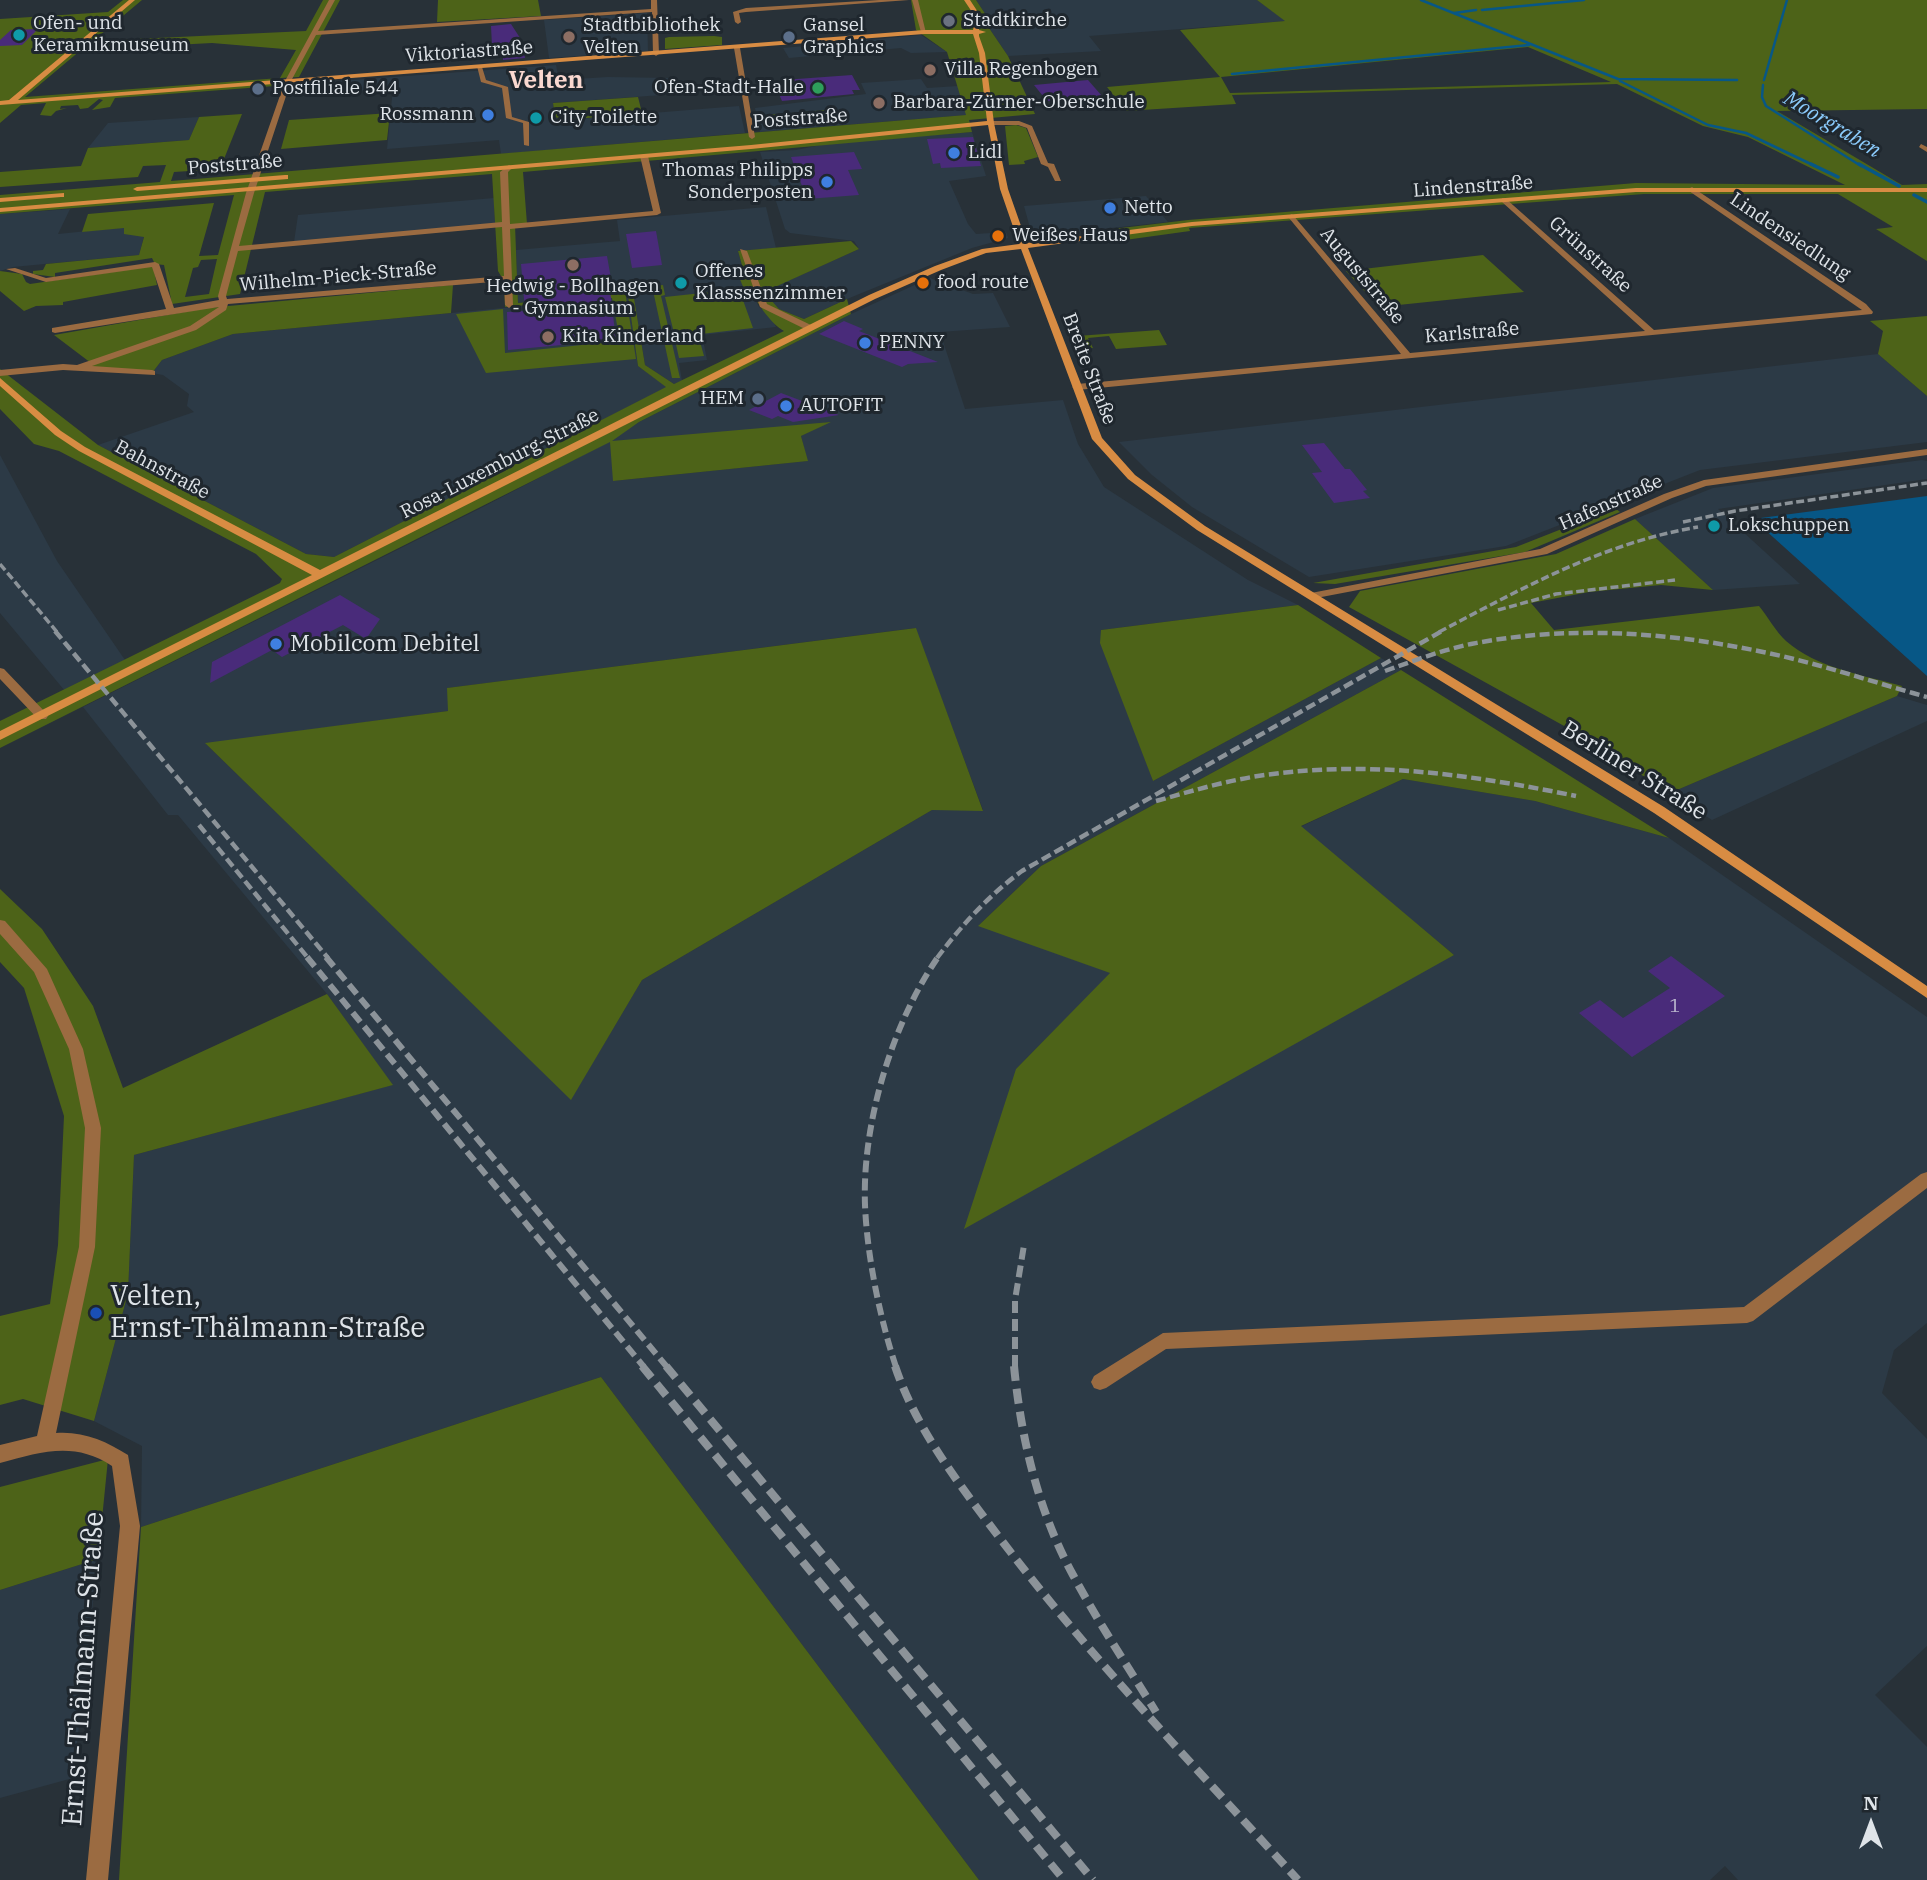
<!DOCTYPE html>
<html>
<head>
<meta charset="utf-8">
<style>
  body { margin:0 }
  #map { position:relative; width:1927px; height:1880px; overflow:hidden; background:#283138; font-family:"IBM Plex Serif",serif }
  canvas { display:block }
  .north { position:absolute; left:1836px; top:1789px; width:70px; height:70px; -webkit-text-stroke:5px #1f272e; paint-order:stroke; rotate:0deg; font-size:19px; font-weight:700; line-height:28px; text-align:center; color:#dfe4e9 }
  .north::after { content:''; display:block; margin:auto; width:24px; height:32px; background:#dfe4e9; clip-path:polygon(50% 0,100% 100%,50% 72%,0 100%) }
</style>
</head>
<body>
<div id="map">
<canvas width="1927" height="1880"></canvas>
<div class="north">N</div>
</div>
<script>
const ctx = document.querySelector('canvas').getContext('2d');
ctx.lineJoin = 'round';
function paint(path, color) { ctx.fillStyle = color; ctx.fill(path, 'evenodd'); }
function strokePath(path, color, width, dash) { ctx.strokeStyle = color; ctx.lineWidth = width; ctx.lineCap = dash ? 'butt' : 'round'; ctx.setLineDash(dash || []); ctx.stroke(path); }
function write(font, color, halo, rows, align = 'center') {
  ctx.font = font + ' "IBM Plex Serif",serif'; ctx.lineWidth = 6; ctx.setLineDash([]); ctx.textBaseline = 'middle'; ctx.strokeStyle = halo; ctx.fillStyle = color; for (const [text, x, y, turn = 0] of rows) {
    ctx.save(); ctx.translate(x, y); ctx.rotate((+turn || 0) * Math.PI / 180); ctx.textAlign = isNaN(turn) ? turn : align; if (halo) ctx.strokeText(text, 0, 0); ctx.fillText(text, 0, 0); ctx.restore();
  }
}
paint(new Path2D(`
  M976,0h281l29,21 -197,15 12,15 -93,5 -19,-28 -3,-13z
  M647,13l1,38 -99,7 -5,-38z
  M921,35l26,17 -36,1 -10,-5 -112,10 -6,-10z
  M556,65l3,15 49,-3 62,1 5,16 -122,9 2,14 10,3 174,-14 6,27 -244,21 -2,-14 -112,9 6,-61 -99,7 4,-11z
  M921,79l6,9 31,-2 9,29 -207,17 -5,-24 111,-14 -5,-11z
  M199,117l-10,23 -101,8 20,-25z
  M972,132l14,44 -37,5 19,43 8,10 30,-2 2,6 -36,10 -125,51 -43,20 -25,-10 -16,-17 96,-43 -5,-8 -64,-8 -5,-4 -25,-77 36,-2 35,-7z
  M1146,196l22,26 -133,14 -3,-1 -8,-29z
  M494,198l1,26 -201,18 4,-27z
  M766,207l10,41 -38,3 7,25 -5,1 4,12h6l9,18 12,9 5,11 -74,8 5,25 -28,3 3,18 -8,3 -29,-19 -12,-72 -115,10 -2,-53 104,-9 -3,-21z
  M70,209l-12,25 89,-9 -8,30 -126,12 -13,4v-57z
  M930,278l43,16 20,-1 17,34 -70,5 25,77 98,-9 15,44 26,43 144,93 50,25 -197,25 52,151 228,-123 20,12 -360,196 -62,59 132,48 -95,96 438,-114 -154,-128 103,-48 132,22 134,37 258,179v306l-33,27 -12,43 45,46v207l-52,49 52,52v133h-189l-13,-14 -15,14h-731l-378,-503 -460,150 1,-81 -48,-25 34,-128 6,-138 258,-70 -65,-91 -149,-179h-10l-85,-108 396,-198 131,-68 29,-19 212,-108zM828,422l-27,14 6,25 -194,20zM915,628l68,182h-51l-290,170 -71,119 -365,-355 242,-33v-23z
  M628,296l10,70 29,21 -333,170 -28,-3 -208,-109 96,-33 -7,-6 2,-12 -26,-19 -11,-2 10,-13 71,-26z
  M1878,354l49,42v46l-227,28 -194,76 -197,31 -117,-70 -40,-32 -33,-33z
  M0,455l57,106 68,99 -60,31 -65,-78z
  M1922,460l5,1v18l-209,30 82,75 -87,6 -78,-71 78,-31z
  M1897,696l30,9v16l-215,99 -42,-27z
  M98,1559l-25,219 -73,20v-208z`), '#2c3a46');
paint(new Path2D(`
  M123,0h19l-49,41 213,-10 17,-31h17l-41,77 -18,1 -6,8 -160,12 -5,9 -18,3 11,-10 -4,-1 -11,9 -8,1 -2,-4 -17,1 -1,3 7,-1 -11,3 -5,5 -11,-1 6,-12 -25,2 -21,18v-104l108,-7zM212,43l84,7 -16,28 -255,19 56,-47z
  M438,0h100l3,16 -104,6z
  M911,0h65l10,15 3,13 19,28 27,58 -66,6 3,12 -449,40 4,52 -12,1 3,78 115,-11 12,73 29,19 110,-53c-13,-7 -27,-28 -34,-42h-6l-5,-12 6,-1 -7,-25 113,-10 8,8 -95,43 15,17 25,10 43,-20 4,15 -212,108 -27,19 219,-19 -30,14 7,25 -195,20 -3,-39 -610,306v-27l280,-138 2,-4 -26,-25 -197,-103 -25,-7 -34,-35v-40l98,76 208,109 28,3 332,-170 -28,-21 -10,-70 -2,1 10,62 -150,14 -30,-59 47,-5 2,44 115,-12 -8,-43 -107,9 -1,-26 -6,-10 -6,-97 -227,18 -25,102 -68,10 -8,-39 -9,-1 -3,-6 -97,15v4l-22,-3v-3l10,-1 3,-6 93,-9 5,-18 -20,-3v-6l-42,4 6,-18 126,-11 -15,53 19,-1 16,-60 -234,19v-19l160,-13 6,-17 -23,1 -5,11 -138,10v-15l81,-6 7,-18 101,-8 10,-23 43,-3 -22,55 -46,3 -3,9 795,-66 -19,-63 -31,-22zM217,259l-8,35 -24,3 8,-29 5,-1 3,-7z
  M1257,0h670v109l-150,2 125,74 25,-1v77l-51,-32 17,-2 -55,-33h-194l-455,34 1,3 -65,9 -37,-8 100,-12 448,-37 209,2 -97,-48 -45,-11 -86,-42 -385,11 4,9 -110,7 -19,-24 113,-10 -40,-47 105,-9zM1528,47l83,35 -381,11 -9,-16z
  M714,36l8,1v8l-57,4v-11l4,-1z
  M638,97l4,16 -77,7 -10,-3 -2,-14z
  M827,110l6,12 -61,5 -5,-12z
  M390,113l-3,27 -106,9 8,-29z
  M1016,125l10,3 12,29 -14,4 1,3 -16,1 -4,-39z
  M1483,255l41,37 -145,15 -33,-36z
  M153,266l4,19 -94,17v3l-27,1 -12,5 -24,-20v-20l22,3 4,8 4,2z
  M453,285l-2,28 -218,21 -71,26 -10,13 -74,-5 13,-5 -37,-28 153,-27z
  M663,285l2,10 -4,1 19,82h-8l-20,-92z
  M739,289l14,39 -78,9 -10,-40z
  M1927,316v80l-49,-42 5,-23 -13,-10z
  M1159,330l8,15 -51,4 -7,-13 -21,2 5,10 -10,1 -6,-13z
  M699,338l5,18 -25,2 -4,-18z
  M1615,508l5,4 -95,40 -190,32 -22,-1 203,-36z
  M1635,519l78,71 -52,-5 -72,7 -58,11 23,27 205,-24c9,11 17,26 27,35 31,27 77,34 116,45l-5,10 -227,97 -104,-66 -217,-120 11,-16 196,-37z
  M1298,605l83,53 -228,123 -53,-138 1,-13z
  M916,628l67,183 -51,-1 -290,170 -71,120 -366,-357 243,-32 -1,-23z
  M1401,670l268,168 -134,-37 -132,-22 -102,47 153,129 -490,274 52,-160 94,-96 -132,-47 63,-60z
  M0,889l42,40 51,77 30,82 204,-94 66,91 -259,70 -6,138 -34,128 -71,-22 -23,6v-89l50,-12 8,-59 6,-129 -40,-128 -24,-26z
  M601,1377l378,503h-860l22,-353z
  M108,1459l-10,100 -98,31v-103z`), '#4d6318');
paint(new Path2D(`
  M1927,496v180l-174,-157z`), '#075786');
strokePath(new Path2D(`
  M1421,0l197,79 119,1
  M1482,10l102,-10
  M1454,13l22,-3
  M1232,74l297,-29
  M1764,80l23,-80
  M1620,81l88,44 38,8 69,33
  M1763,85l-1,12 4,9 95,60`), '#075786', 2.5);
strokePath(new Path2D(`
  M1811,164l27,13
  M1859,164l40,22
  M1914,195l13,7`), '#075786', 3.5);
paint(new Path2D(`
  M511,24l11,17 3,17 -22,2 -1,-14h-10l-1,-20z
  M38,29l-16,16 -22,1v-6l11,-10z
  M852,75l8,15h-8l2,4 -72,7 -7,-16 10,-1 -2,-4z
  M1088,80l14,16 -55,5 -13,-16z
  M973,137l8,29 -40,2 -1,-5 -7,1 -6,-25z
  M854,152l8,17 -14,1 11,25 -52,4 -16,-42z
  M656,231l6,34 -30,3 -6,-34z
  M607,256l6,34h-3l6,50 -108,10 -1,-38 18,-1 -4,-47z
  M844,321l19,8 -4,2 79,31 -30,2 -6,3 -83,-33z
  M781,393l58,22 -46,7 -15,-6 -6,3 -23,-9z
  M1324,443l21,26h5l17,21 -4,1 7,7 -36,5 -22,-30 10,-1 -20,-27z
  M340,595l40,24 -14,20 -23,-14 -61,32 -10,-7 -62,33 2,-21z
  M1671,956l54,40 -93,61 -53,-44 21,-13 23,18 47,-30 -22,-17z`), '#492b7a');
paint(new Path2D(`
  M329,0h6l-17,31 333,-22v-9h6l2,54 -3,2 -3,-2 -1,-42 -336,23 -25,46 -37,112 -15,53 263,-24 -2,-50 9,-7 4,2 -5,5 2,52 143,-13 -13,-55 4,-2 4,2 13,57 -4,2 -147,14 3,76 -4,3 -4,-3 -1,-24 -276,23 -2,6 -30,20 -104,36 60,4 3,1v4l-92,-5 -63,6v-6l63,-6 14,1 113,-39 29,-19 -164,26 -3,-1v-4l114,-19 -14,-42 -106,15 -40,-13 9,-1 31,10 109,-16 4,2 15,44 45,-8 -1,-4 28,-103 39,-112zM502,227l2,49 -277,23 -1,-3 12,-45z
  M879,0h30l-163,12 -7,1 2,9 -3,2 -3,-2 -2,-10 13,-4z
  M912,0h6l8,33 -5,-1z
  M737,46l3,2 15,89 -3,2 -3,-2 -15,-89z
  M477,66l5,1 4,13 22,7 4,30 17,5v24l-5,-1 -1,-22 -17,-5 -4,-30 -21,-6z
  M1019,121l13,5 16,37 6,1 7,17h-6l-7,-14 -7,-3 -14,-36 -9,-3h-27l-3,-2 3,-2z
  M1921,144l6,3v5l-8,-5z
  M1692,187l174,117 7,8 -1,2 -795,76 -5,-3 5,-3 324,-30 -112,-136 -1,-2 4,-2 118,139 235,-22 -143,-129v-4h3l149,132 208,-20 -173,-119 -1,-2z
  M740,249l7,2 20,53 46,22v4h-6l-47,-23z
  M1927,449v6l-221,31 -34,12 -125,56 -236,45 -5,-3 5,-3 229,-44 124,-55 40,-14z
  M0,668l4,1 42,44 2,3 -2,3h-8l-38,-40z
  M0,920l5,1 42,48 36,80 18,79 -6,119 -39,186c27,-2 50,8 72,22l12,71 -32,354h-22l34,-354 -8,-60c-38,-25 -71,-14 -112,-3v-18l37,-9 42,-189 6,-119 -16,-79 -35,-77 -34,-38z
  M1927,1172v16l-174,133 -6,2 -581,26 -60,39 -6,2 -6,-2 -3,-6 3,-6 69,-43 581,-26 177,-133z`), '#9b6b41');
paint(new Path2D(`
  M129,0h6l-117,100 906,-70h49l3,-12 -12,-18h6l17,26 -5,1 -2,-3 -1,6 7,2 -7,2v2l6,17 9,70 14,66 19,54 165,-21 444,-34h291v4h-291l-444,34 -164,22 74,190 33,37 70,51 459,281 263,179v12l-273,-185 -457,-283 -69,-51 -36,-40 -71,-190 -35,4 -45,17 -66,29 -875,441v-9l312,-156 -233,-124 -24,-16 -55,-49v-8l61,53 24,16 235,123 549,-275 66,-29 47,-17 37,-5 -19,-55 -12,-64 -237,24 -751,63v-4l751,-63 236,-24 -8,-68 -6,-19h-49l-924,71v-4l9,-1z
  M285,175h3v4l-151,12 -4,-2 4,-2z
  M64,193v4h-3l-61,5v-4z`), '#d88c43');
strokePath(new Path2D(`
  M1683,522l52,-11 192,-28
  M0,564l57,68
  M1498,610l58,-16 119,-14
  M1439,632c84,-44 164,-89 259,-105`), '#8c9399', 3.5, [8, 3.5]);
strokePath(new Path2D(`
  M55,631l273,327
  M1385,671c28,-10 57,-21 86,-27 96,-19 197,-12 292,8 55,11 109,30 164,45
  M1156,801c36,-10 72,-21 109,-26 105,-15 208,0 311,21
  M199,825l109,133
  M937,958c24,-32 52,-63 85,-87l420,-240`), '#8c9399', 4.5, [10, 4.5]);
strokePath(new Path2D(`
  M307,957l337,410
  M326,957l341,410
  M896,1367c-16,-48 -29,-111 -31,-162 -3,-82 27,-181 73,-248
  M1015,1367v-67l9,-55`), '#8c9399', 6, [12, 6]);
strokePath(new Path2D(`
  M642,1366l422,514
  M666,1366l427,514
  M895,1366c21,63 64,118 104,171 92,121 197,231 299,343
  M1014,1366c7,72 24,145 59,209 25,47 55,92 83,137`), '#8c9399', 8, [15, 8]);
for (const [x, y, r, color] of [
  [949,21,7,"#6b7280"],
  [19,35,7,"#0f9aa8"],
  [569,37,7,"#8d6e63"],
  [789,37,7,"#5c6f8a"],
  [930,70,7,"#8d6e63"],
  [818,88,7,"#2e9e5b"],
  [258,89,7,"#5c6f8a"],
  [879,103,7,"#8d6e63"],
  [488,115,7,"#3f7fe0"],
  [536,118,7,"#0f9aa8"],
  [954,153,7,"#3f7fe0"],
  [827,182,7,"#3f7fe0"],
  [1110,208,7,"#3f7fe0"],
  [998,236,7,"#e8710a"],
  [573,265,7,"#8d6e63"],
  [681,283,7,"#0f9aa8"],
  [923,283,7,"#e8710a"],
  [548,337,7,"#8d6e63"],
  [865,343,7,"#3f7fe0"],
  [758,399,7,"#5c6f8a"],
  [786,406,7,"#3f7fe0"],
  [1714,526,7,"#0f9aa8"],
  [276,644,7,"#3f7fe0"],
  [96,1313,7,"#1a4fb4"]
]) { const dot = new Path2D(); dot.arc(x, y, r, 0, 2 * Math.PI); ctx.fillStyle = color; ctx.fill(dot); strokePath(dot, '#1f272e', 2.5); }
write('19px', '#dfe4e9', '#1f272e', [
  ["Stadtkirche",963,21],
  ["Ofen- und",33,24],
  ["Keramikmuseum",33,46],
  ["Stadtbibliothek",583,26],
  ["Velten",583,48],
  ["Gansel",803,26],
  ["Graphics",803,48],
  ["Villa Regenbogen",944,70],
  ["Ofen-Stadt-Halle",804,88,"right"],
  ["Postfiliale 544",272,89],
  ["Barbara-Zürner-Oberschule",893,103],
  ["Rossmann",474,115,"right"],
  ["City Toilette",550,118],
  ["Lidl",968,153],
  ["Thomas Philipps",813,171,"right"],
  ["Sonderposten",813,193,"right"],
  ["Netto",1124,208],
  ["Weißes Haus",1012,236],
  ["Offenes",695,272],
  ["Klasssenzimmer",695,294],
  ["food route",937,283],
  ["Hedwig - Bollhagen",573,287,"center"],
  ["- Gymnasium",573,309,"center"],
  ["Kita Kinderland",562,337],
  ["PENNY",879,343],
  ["HEM",744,399,"right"],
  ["AUTOFIT",800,406],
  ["Lokschuppen",1728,526]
], 'left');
write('19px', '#dfe4e9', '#1f272e', [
  ["Viktoriastraße",469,52,-4],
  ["Poststraße",800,119,-4],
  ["Poststraße",235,165,-5],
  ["Lindenstraße",1473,187,-4],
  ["Lindensiedlung",1790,237,34],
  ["Grünstraße",1590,255,42],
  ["Auguststraße",1362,276,50],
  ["Wilhelm-Pieck-Straße",338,277,-5],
  ["Karlstraße",1472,333,-5],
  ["Breite Straße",1089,369,69],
  ["Rosa-Luxemburg-Straße",500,464,-27],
  ["Bahnstraße",162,470,28],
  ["Hafenstraße",1611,503,-24]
]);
write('19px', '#bab6cd', null, [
  ["1",1675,1007]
]);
write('italic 21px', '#8bcbfc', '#1f272e', [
  ["Moorgraben",1832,125,31]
]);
write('23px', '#dfe4e9', '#1f272e', [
  ["Mobilcom Debitel",290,644]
], 'left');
write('23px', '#dfe4e9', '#1f272e', [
  ["Berliner Straße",1634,771,32]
]);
write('bold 24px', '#fad8d0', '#1f272e', [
  ["Velten",546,81]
]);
write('28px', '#dfe4e9', '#1f272e', [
  ["Velten,",110,1297],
  ["Ernst-Thälmann-Straße",110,1329]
], 'left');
write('28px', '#dfe4e9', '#1f272e', [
  ["Ernst-Thälmann-Straße",84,1669,-86]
]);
</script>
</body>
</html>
